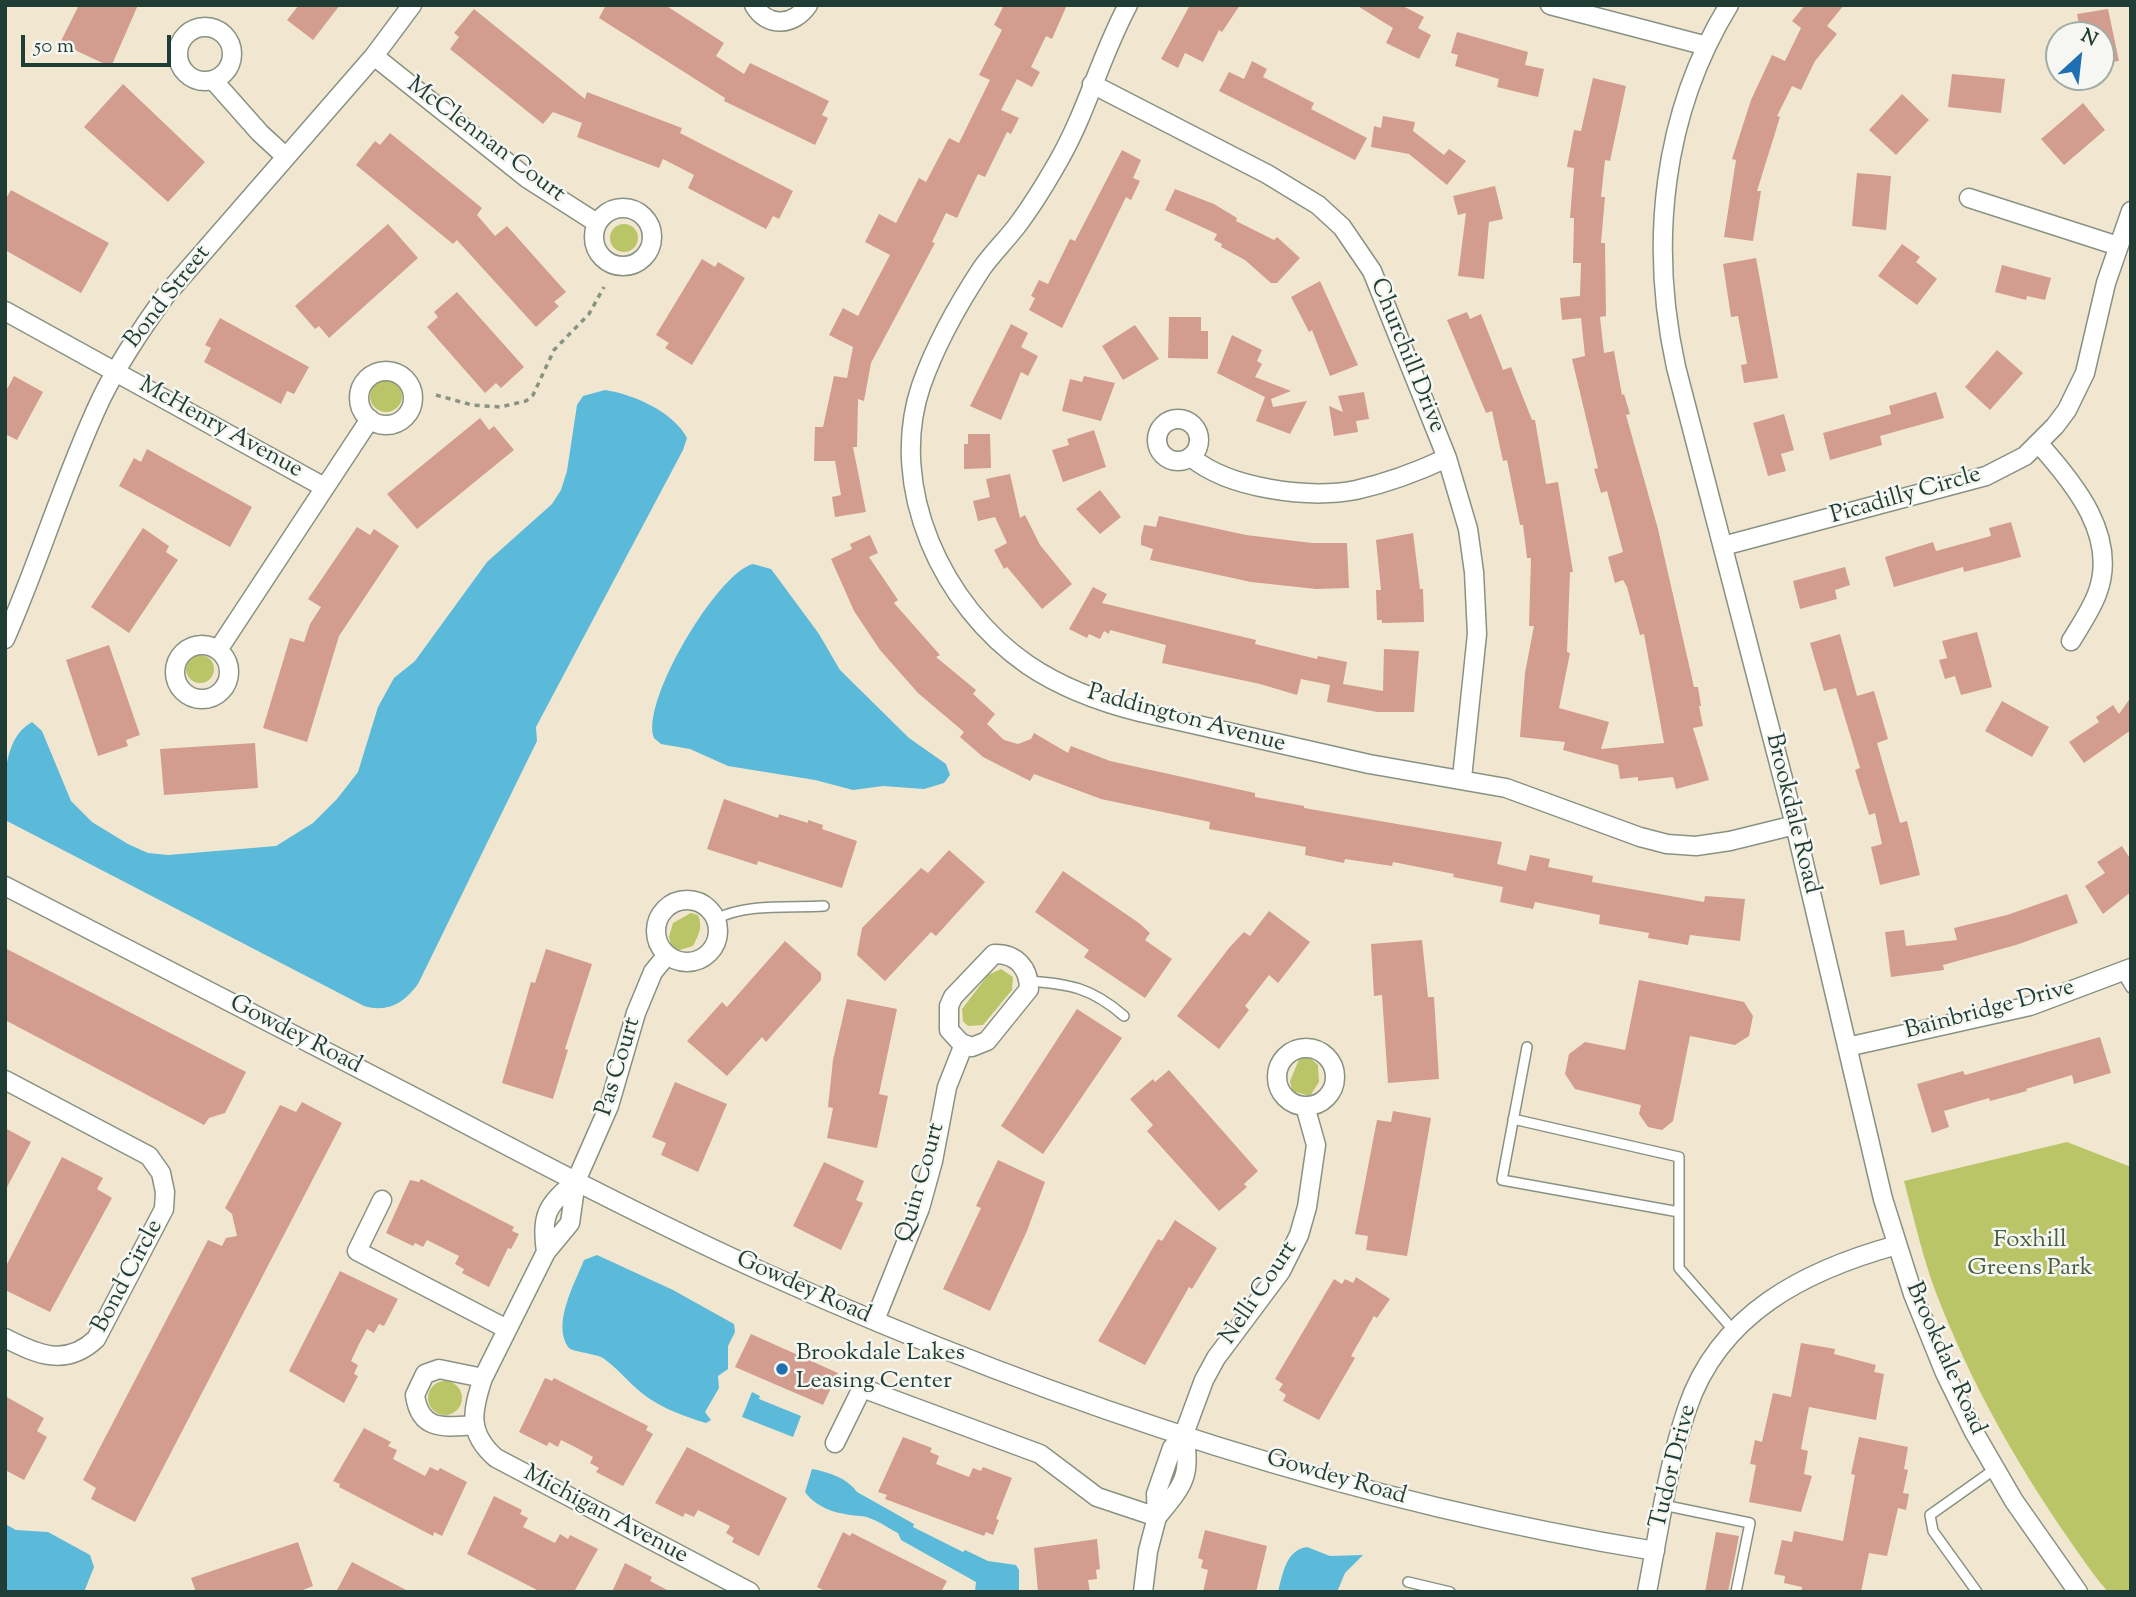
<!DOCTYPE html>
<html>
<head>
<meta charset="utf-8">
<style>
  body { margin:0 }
  #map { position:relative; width:2136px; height:1597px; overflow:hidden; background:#f1e7d1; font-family:"Sorts Mill Goudy",serif }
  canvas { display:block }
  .frame { position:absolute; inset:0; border:7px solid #1f3d34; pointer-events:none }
  .north { position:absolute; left:2045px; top:21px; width:70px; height:70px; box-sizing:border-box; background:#f6f6f2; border:2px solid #a0aca6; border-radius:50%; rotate:27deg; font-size:19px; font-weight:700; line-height:28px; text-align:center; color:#1f3d34 }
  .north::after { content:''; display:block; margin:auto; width:24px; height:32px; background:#1f6fb2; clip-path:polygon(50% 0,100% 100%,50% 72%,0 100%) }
  .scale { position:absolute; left:21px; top:35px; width:150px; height:32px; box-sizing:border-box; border:4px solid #1f3d34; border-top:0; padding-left:9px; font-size:21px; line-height:24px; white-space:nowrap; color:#1f3d34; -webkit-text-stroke:5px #f6f6f2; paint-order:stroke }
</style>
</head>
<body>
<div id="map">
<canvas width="2136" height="1597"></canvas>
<div class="frame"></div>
<div class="north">N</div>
<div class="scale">50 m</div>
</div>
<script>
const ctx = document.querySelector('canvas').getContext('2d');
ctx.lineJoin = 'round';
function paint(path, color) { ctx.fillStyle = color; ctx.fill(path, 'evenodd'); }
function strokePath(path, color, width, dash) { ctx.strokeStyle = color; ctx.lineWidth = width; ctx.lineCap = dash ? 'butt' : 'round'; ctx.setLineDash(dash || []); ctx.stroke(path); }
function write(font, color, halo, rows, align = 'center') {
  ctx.font = font + ' "Sorts Mill Goudy",serif'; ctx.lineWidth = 5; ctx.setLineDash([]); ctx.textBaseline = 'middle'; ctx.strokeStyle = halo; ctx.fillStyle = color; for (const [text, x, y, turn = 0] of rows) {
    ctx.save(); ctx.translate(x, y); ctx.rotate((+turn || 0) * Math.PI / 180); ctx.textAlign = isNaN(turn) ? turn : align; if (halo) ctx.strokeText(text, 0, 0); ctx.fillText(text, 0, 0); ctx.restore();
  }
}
paint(new Path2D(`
  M610 238a14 14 0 1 1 28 0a14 14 0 1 1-28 0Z
  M370 396a16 16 0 1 1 32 0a16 16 0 1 1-32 0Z
  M186 669a14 14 0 1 1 28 0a14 14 0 1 1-28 0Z
  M691,913l7,2c5,12 1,19 -5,31l-20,6 -4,-15 4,-14z
  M1001,969l12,8 -1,13 -29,35 -15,1 -5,-5 -1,-12 26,-34z
  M1308,1056l10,9 1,17 -9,14 -18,-5 -2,-10 10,-24z
  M2067,1142l64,25v425h-23l-10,-12c-64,-87 -118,-176 -158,-277 -16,-39 -25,-81 -36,-122z
  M428 1398a17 17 0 1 1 34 0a17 17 0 1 1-34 0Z`), '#b9c567');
paint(new Path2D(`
  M605,390c27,4 68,21 82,48l-4,12 -147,277 1,14 -119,243c-14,19 -30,29 -54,22l-359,-186c0,-31 -5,-80 27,-98l10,9 29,70 21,21 36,22 20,9 20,2 108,-9 37,-23 24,-24 21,-27 20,-65 16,-29 21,-17 72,-99 65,-58 9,-14 6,-19 10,-66 6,-9z
  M753,564l18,5 6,8 42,57 21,36 69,68 37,26 4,11 -6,8 -20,6 -41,-3 -30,4 -38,-10 -87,-14 -38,-17 -29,-5 -7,-6c-14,-36 64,-166 99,-174z
  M597,1255l76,35 61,34 1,8 -7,14v23l-10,7 1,12 -14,24 6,8 -5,3c-20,-6 -42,-14 -59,-26 -16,-11 -28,-28 -44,-39 -9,-5 -32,-6 -35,-11 -16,-24 7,-64 16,-87z
  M752,1392l8,4 -1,3 42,17 -8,21 -51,-20z
  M812,1469c17,3 35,9 45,23l57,32 -1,3 50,25 2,-2 23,11 28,4 3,5v22h-44l1,-10 -75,-42 -3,-7c-10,-5 -25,-16 -37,-17 -19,-1 -43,-6 -56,-24z
  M5,1524l11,6 32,2 42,23 4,12 -10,25h-79z
  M1307,1547l23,9 33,-1 -18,18 -8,19h-59c5,-19 8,-42 29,-45z`), '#5bb9d9');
paint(new Path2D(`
  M79,5h59l-27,62 -51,-24z
  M299,5h41l-27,35 -26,-20z
  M606,5h59l59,38 -8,13 28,18 6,-11 79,38 -7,14 6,3 -13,27 -91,-44 1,-3 -126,-80z
  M1004,5h63l-15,34 -6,-3 -15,31 9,5 -8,15 -15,-8 -16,31 18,8 -8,16 -4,-2 -22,45 -7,-3 -21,44 -11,-5 -14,29 3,1 -64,120 -7,38 -6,-2 -1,48h-4l13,65 -31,5 -3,-20 9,-2 -6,-34h-21l1,-34h8l11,-51 13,2 6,-31 -24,-12 14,-27 15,8 32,-61 -25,-13 14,-28 17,9 23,-45 7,4 23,-44 10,5 31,-63 -11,-5 23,-45 -8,-5z
  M1190,5h50l-18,27 -3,-2 -16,32 -18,-9 -7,15 -17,-9z
  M1356,5h45l23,12 -6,11 13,7 -12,24 -33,-16 7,-15z
  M1805,5h39l-17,21 10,8 -22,27 -14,29 -9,-4 -15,30 3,1 -23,74h4l-8,50 -29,-4 12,-77 -4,-1 19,-59 21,-45 13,6 16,-33 -9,-7z
  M474,9l111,90 2,-7 95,36 -2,5 113,58 -14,28 -6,-3 -7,13 -78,-41 6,-13 -31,-16 -4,9 -82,-31 5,-14 -29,-11 -10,12 -93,-75 9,-12 -5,-4z
  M2108,9l11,52 -18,3v-29h-20l-4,-21z
  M1457,32l71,20 -3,13 19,4 -6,28 -41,-10 2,-8 -44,-13 3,-11 -7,-2z
  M1252,61l15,8 -4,8 51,26 -3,6 56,29 -12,22 -136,-69 10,-19 15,7z
  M1952,74l53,5 -4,34 -53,-6z
  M1593,78l33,8 -16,75 -5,-1 -4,37h4l-4,46h4l1,73 -6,1 4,36 10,-2 8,44 2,-1 6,20 -4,1 32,114 36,158h4l3,19h-2l4,20 -10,2 16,52 -33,9 -3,-12 -35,4v-4l-18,2 -2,-14 -55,-15 2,-8 -45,-5 5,-64 9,-47h-5l2,-68h-4l-4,-33h-3l-13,-65 -4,1 -11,-50 -6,2 -39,-93 20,-8 3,7 11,-5 22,56 8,-3 21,53h3l11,64 12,-2 15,90h-3l-3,80 3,1 -11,55 50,14 -8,27 63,-6 -20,-109 -4,1 -13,-48 -4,-7 -8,3 -7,-26 15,-5 -16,-61 -6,2 -7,-24 4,-1 -26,-109 13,-3 -4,-38 -19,2 -2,-22 20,-2 1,-33h-8l1,-45h-4l4,-50 -7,-1 7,-37 7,1z
  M123,84l82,78 -37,40 -84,-75z
  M1902,94l27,26 -33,35 -27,-25z
  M2083,103l22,27 -41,35 -23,-26z
  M1383,116l32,6 -2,9 31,24 5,-6 17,12 -19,24 -38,-31 -38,-7 3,-21 7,2z
  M390,133l92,75 -5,7 18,21 12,-10 59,66 -12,10 5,4 -23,21 -79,-87 -4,4 -97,-79 19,-24 5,4z
  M1122,150l19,10 -8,18 7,3 -9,19 -5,-3 -64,131 -33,-18 6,-12 -4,-2 8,-16 9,4 22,-45 5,2z
  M1857,173l34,3 -5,54 -34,-4z
  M1495,186l8,33 -14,3 -5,57 -26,-3 8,-63 -8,2 -5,-19z
  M1175,189l39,15 23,14 -1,3 38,19 3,-3 23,21 -23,25h-6l-26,-23 -24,-13 1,-3 -8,-4 3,-6 -52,-24z
  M11,190l98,53 -28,50 -76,-43v-50z
  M388,224l30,34 -89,80 -10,-12 -4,3 -20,-23z
  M1902,244l18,13 -4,5 21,17 -20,26 -39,-29z
  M1756,258l22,120 -34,5 -3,-18 6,-1 -9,-48 -7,1 -8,-53z
  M702,259l13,8 3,-5 27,16 -53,87 -27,-17 4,-5 -13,-8z
  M2002,265l49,13 -6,22 -18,-4 -1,4 -31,-8z
  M1320,281l38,84 -28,11 -18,-46 -3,2 -18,-35z
  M457,292l67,75 -23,21 -5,-5 -11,10 -58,-66 11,-10 -4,-5z
  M1169,317h32v14h7v28l-40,-1z
  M220,318l89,49 -15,27 -7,-3 -6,13 -77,-42 7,-14 -6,-3z
  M1011,324l17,9 -7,14 17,9 -10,20 -7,-4 -20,48 -31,-14z
  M1135,325l24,34 -36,21 -21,-34z
  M1232,335l30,15 -5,11 5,3 -7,13 36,14 -20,8 2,8 34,-6 -17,33 -34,-13 9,-24 -48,-24z
  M1997,350l26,23 -33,37 -25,-23z
  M14,376l29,16 -26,48 -12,-6v-41z
  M1084,376l31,7 -14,38 -39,-10 8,-32 12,3z
  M1364,392l5,27 -13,2 2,11 -24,4 -5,-30 14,6 -5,-16z
  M1936,392l8,26 -64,18 2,9 -52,15 -7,-27 68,-19 -2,-8z
  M1784,414l10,36 -13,4 5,17 -18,5 -15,-53z
  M480,418l9,12 5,-4 20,24 -97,79 -30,-35z
  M1094,430l12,37 -43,15 -11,-32 17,-5 -2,-6z
  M968,434h22l1,34 -27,1v-25h4z
  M147,449l105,58 -22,40 -111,-61 15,-28 7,4z
  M1010,474l10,44 5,-3 15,30 32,39 -30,25 -35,-42 -3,2 -10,-19 13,-7 -12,-26 -17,4 -5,-20 17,-4 -4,-18z
  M1100,490l21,27 -21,17 -24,-25z
  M1159,516l87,19 66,8h35l2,45 -33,1 -65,-7 -101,-22 3,-11 -12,-4v-7l3,-13 12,2z
  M2011,522l10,35 -57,15 -1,-5 -69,20 -9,-30 48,-15 3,9 55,-15 -2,-8z
  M357,527l13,8 4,-6 25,17 -60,90 -32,106 -44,-14 27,-90 14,4 6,-18 11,-17 -13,-8z
  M143,528l26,18 -3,6 12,8 -49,73 -38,-26z
  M1413,533l7,56h3l1,33 -42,1v-3h-5l-1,-30h5l-5,-50z
  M870,535l8,18 -9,4 29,43 -4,3 46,52 -4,2 40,33 -3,4 22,20 -8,10 17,16 14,4 13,-5 3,-6 34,20 3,-7 39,15 145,32v4l49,9v2l198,34 -5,22 29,7 4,-16 20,4 -2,8 45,9 -1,6 112,20 1,-6 40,3 -5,42 -50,-6 -2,10 -40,-7 1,-5 -50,-9 1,-9 -65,-13 -2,7 -33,-7 3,-15 -50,-10 1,-3 -61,-12 -1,4 -47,-7 -1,4 -39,-8 1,-8 -97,-18 1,-7 -109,-23 -67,-25 -4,7 -47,-24 -23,-20 4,-5 -46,-39 -38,-43 -26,-39 -23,-52 21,-10 -2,-5z
  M1845,567l5,18 -15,5 2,9 -37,10 -7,-28z
  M1093,587l14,7 -5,9 154,37 -1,4 62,15 1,-3 29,6 -4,22 40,7 1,-42 35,2 -5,61h-37l-50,-10 3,-17 -29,-6 -4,16 -37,-11 -98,-21 4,-18 -56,-15 -1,4 -5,-3 -4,8 -11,-5 -2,4 -18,-9z
  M1977,632l15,55 -31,8 -6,-19 -10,3 -6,-19 8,-2 -5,-17z
  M1840,634l17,62 17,-5 14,48 -11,4 23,80 7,-2 13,54 -40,10 -9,-38 11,-3 -7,-31 -6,2 -14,-45 5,-2 -24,-80 -12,3 -14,-48z
  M109,645l31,90 -14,5 2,6 -30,10 -32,-96z
  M2131,697v33l-47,33 -15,-21 30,-20 -3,-5 17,-12 6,9z
  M2002,701l47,26 -17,30 -47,-26z
  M255,743l3,45 -94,7 -4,-46z
  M724,799l54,19 1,-4 29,9v-3l15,5 -1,4 35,12 -15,47 -84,-27 -1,4 -50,-16z
  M2122,846l9,14v32l-28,22 -18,-28 20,-13 -8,-11z
  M949,850l36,32 -49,54 -5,-4 -46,49 -28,-26 5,-27 59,-60 7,5z
  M1063,871l76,52 11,10 -5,7 27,19 -27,39 -61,-41 5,-7 -54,-38z
  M2067,894l11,29 -62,22 -73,20 1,5 -53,7 -6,-45 19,-2 2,16 51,-6 -3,-12 53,-13z
  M1269,911l41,31 -32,41 -9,-8 -24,31 4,4 -30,39 -42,-33 52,-68 15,-16 6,4z
  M1422,940l6,57h6l5,82 -51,4 -6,-88 -8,1 -3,-52z
  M785,941l36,32v7l-55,62 -4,-5 -35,39 -40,-35 35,-39 5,5z
  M5,948l241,124 -21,41 -16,5 -5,7 -199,-105z
  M546,949l46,15 -27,85 3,1 -15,49 -51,-16 29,-101 4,1z
  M1639,980l105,22 9,14 -4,20 -14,9 -45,-9 -17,85 -11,9 -14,-3 -9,-13 2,-9 -66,-16 -10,-15 4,-20 16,-12 40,8z
  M847,999l50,10 -18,85 9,2 -11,52 -50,-10 6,-30 -5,-1 5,-47z
  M1077,1009l45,29 -79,116 -42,-28z
  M2100,1037l11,36 -37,11 -2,-9 -46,14 1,2 -37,10 -1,-3 -45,13 5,16 -17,6 -15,-49 46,-13 2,4z
  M1169,1070l89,101 -14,13 3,3 -28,24 -72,-80 6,-6 -23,-26 23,-20 2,3z
  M675,1082l52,22 -29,68 -37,-17 5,-12 -14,-6z
  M302,1102l40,21 -207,399 -44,-23 5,-11 -13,-8 125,-240 14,6 4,-8 11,-2 -5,-22 -7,-6 55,-103 16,7z
  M1393,1111l38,7 -24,138 -41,-6 2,-14 -13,-2 22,-114 14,2z
  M5,1128l26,14 -26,49z
  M62,1157l41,21 -6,11 15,9 -62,114 -45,-22v-22z
  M998,1160l47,22 -18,49 -37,80 -47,-22 38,-81 -5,-2z
  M824,1162l40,19 -8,19 7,3 -22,47 -48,-24z
  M421,1179l93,48 -2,4 7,3 -8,15 -3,-1 -19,39 -27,-14 2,-4 -9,-5 4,-8 -32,-16 -4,7 -8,-4 -2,3 -27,-13 24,-53 9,2z
  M1175,1220l42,28 -25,41 -3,-2 -44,78 -47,-24 60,-102 4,2z
  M340,1271l58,28 -14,27 -5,-2 -5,9 -7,-4 -8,15 -8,17 7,4 -4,9 4,2 -14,27 -55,-32z
  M1356,1277l34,22 -13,19 -3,-2 -23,40 4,2 -36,62 -36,-19 3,-6 -7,-5 4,-6 -8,-5 59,-100 8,5 3,-5 8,4z
  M751,1334l87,39 -15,32 -88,-38z
  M1801,1343l34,6 -1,5 42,11 -2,7 10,2 -8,46 -67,-13 -8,42 7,2 -4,23 8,2 -11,36 -52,-10 7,-37 -6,-1 5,-24 7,2 11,-49 18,4z
  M545,1378l7,3 2,-3 94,48 -2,4 7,4 -30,52 -27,-14 3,-4 -9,-5 3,-6 -16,-9 -16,-8 -3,7 -9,-5 -2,4 -28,-14z
  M5,1396l39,22 -7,13 10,6 -23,43 -19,-10z
  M364,1428l27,14 -3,4 9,4 -4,9 32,17 5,-9 8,4 2,-3 27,14 -25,54 -8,-4 -1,4 -94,-49 1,-3 -7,-3z
  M903,1437l29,11 -2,4 9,4 -3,8 33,13 4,-9 8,3 2,-4 29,11 -16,41 3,1 -6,15 -7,-3 -2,4 -83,-31 -16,-6 2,-4 -9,-3z
  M1859,1437l49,10 -4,22 4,1 -5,23 6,1 -3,16 -8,-2 -11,48 -18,-3 -8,39h-60l1,-5 -18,-4 1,-7 -11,-2 8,-34 10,2 2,-11 49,10 12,-66 -4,-1z
  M687,1447l100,51 -28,58 -27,-14 2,-4 -8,-5 4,-7 -32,-16 -4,7 -9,-4 -2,4 -28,-14z
  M494,1496l28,14 -2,4 8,4 -5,9 32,16 5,-9 8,5 2,-4 28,14 -24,43h-33l-74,-38z
  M1205,1530l62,16 -11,46h-53l5,-22 -7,-2 2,-8 -5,-2z
  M843,1532l7,4 2,-3 95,48 -6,11h-114l-10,-5z
  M1716,1532l23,4 -11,56h-23z
  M1097,1539l3,30 -4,1 1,9 -9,1 2,12h-52l-4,-44z
  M298,1542l15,44 -15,6h-102l-5,-14z
  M352,1562l58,30h-74z
  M625,1563l27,14 -2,4 21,11h-59z`), '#d29d8e');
const lane = new Path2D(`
  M716,919c31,-16 74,-11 108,-13
  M2122,973l9,15
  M1029,981c41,3 63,7 95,35
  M1527,1047l-25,133 177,32
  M1513,1119l166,38v111l56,64
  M1663,1505l87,18 -14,69
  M1408,1582l42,10
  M1977,1592l-44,-61 -3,-16 65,-46`);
const street = new Path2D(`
  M754,5c13,23 40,21 54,0
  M1128,5c-27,50 -41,106 -69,155 -13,23 -27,46 -43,67 -11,14 -24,27 -34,41 -23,35 -47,78 -61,118 -34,101 21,220 107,279 34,23 72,37 112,47l229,52 137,24 134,49 27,7 29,2 34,-5 65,-16
  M1550,5l157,41
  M1729,5c-67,109 -80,239 -53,362l119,458 88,374 30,95 32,79 29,59 40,69 64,91
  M178 54a27 27 0 1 1 54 0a27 27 0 1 1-54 0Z
  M374,56l154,123 69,44
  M213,80l47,53 26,24
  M1092,84l175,90 51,31 24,22 30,44 75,187 21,71 6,43 3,62 -15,144
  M1969,198l149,48
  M594 237a29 29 0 1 1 58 0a29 29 0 1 1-58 0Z
  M5,311l319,176
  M359 398a27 27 0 1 1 54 0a27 27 0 1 1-54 0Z
  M1157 440a21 21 0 1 1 42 0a21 21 0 1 1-42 0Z
  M2039,444c35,39 80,93 58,150 -6,16 -17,32 -26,47
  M1191,457c38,32 118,42 165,33 31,-7 63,-19 91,-32
  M1723,546l263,-70 39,-20 30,-30 12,-16 18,-37 21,-90 25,-72
  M5,639c35,-79 59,-162 96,-240 18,-37 41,-71 65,-104l208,-239 38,-51
  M175 672a27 27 0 1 1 54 0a27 27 0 1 1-54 0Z
  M218,650l152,-231
  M5,886c138,71 277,143 415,214 114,60 228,120 345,173 283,128 583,228 890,278
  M656 931a31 31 0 1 1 62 0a31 31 0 1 1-62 0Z
  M994,954c22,-1 35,14 35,35l-42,52 -15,6 -11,-4 -12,-13v-24l4,-9z
  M667,955l-14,17 -17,41 -27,93 -33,75 -6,42 -24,29 -63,126c-11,33 -16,55 13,80l254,134
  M1847,1047l183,-41 101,-38
  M1277 1077a29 29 0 1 1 58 0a29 29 0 1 1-58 0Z
  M5,1080l144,76 12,17 4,19 -1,17 -68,130c-30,28 -58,16 -91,-1
  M382,1200l-25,51 150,78
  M546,1252c-5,-38 1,-47 30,-71
  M875,1320l45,-112 13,-47 14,-74 17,-43
  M475,1425c-30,2 -55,7 -60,-30l10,-21 14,-5 44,9
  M835,1443l27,-55 178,66 57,43 60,20
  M1157,1517c26,-32 35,-40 27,-83
  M1143,1592l5,-41 9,-34 -1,-23 16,-46 12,-14 20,-54 12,-22 65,-87 18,-36 8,-28 9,-62 -11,-39
  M1647,1592c12,-61 20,-124 40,-183 32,-96 119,-139 210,-164`);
strokePath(lane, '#889282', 12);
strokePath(street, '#889282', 21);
strokePath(new Path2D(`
  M436,395l36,10 28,2 26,-6 7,-6 21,-45 35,-36 15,-27`), '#889282', 3.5, [5, 5]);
strokePath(lane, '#fff', 9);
strokePath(street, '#fff', 18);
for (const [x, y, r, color] of [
  [782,1369,7,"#1f6fb2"]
]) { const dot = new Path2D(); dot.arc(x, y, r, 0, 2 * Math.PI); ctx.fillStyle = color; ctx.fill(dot); strokePath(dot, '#f6f6f2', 2.5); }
write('24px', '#1f3d34', '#f6f6f2', [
  ["McClennan Court",485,141,37],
  ["Bond Street",169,298,-52],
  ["Churchill Drive",1406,356,68],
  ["McHenry Avenue",220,429,29],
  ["Picadilly Circle",1906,497,-16],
  ["Paddington Avenue",1186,720,15],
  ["Brookdale Road",1791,814,76],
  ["Bainbridge Drive",1990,1011,-15],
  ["Gowdey Road",295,1036,27],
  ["Pas Court",620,1067,-73],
  ["Quin Court",922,1183,-74],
  ["Bond Circle",129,1277,-62],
  ["Gowdey Road",803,1289,24],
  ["Nelli Court",1260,1294,-56],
  ["Brookdale Road",1944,1359,66],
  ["Tudor Drive",1675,1467,-76],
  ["Gowdey Road",1336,1479,16],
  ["Michigan Avenue",605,1516,28]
]);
write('24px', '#465f41', '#f6f6f2', [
  ["Foxhill",2030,1242],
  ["Greens Park",2030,1270]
]);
write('24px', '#1f3d34', '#f6f6f2', [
  ["Brookdale Lakes",796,1355],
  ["Leasing Center",796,1383]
], 'left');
</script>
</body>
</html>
